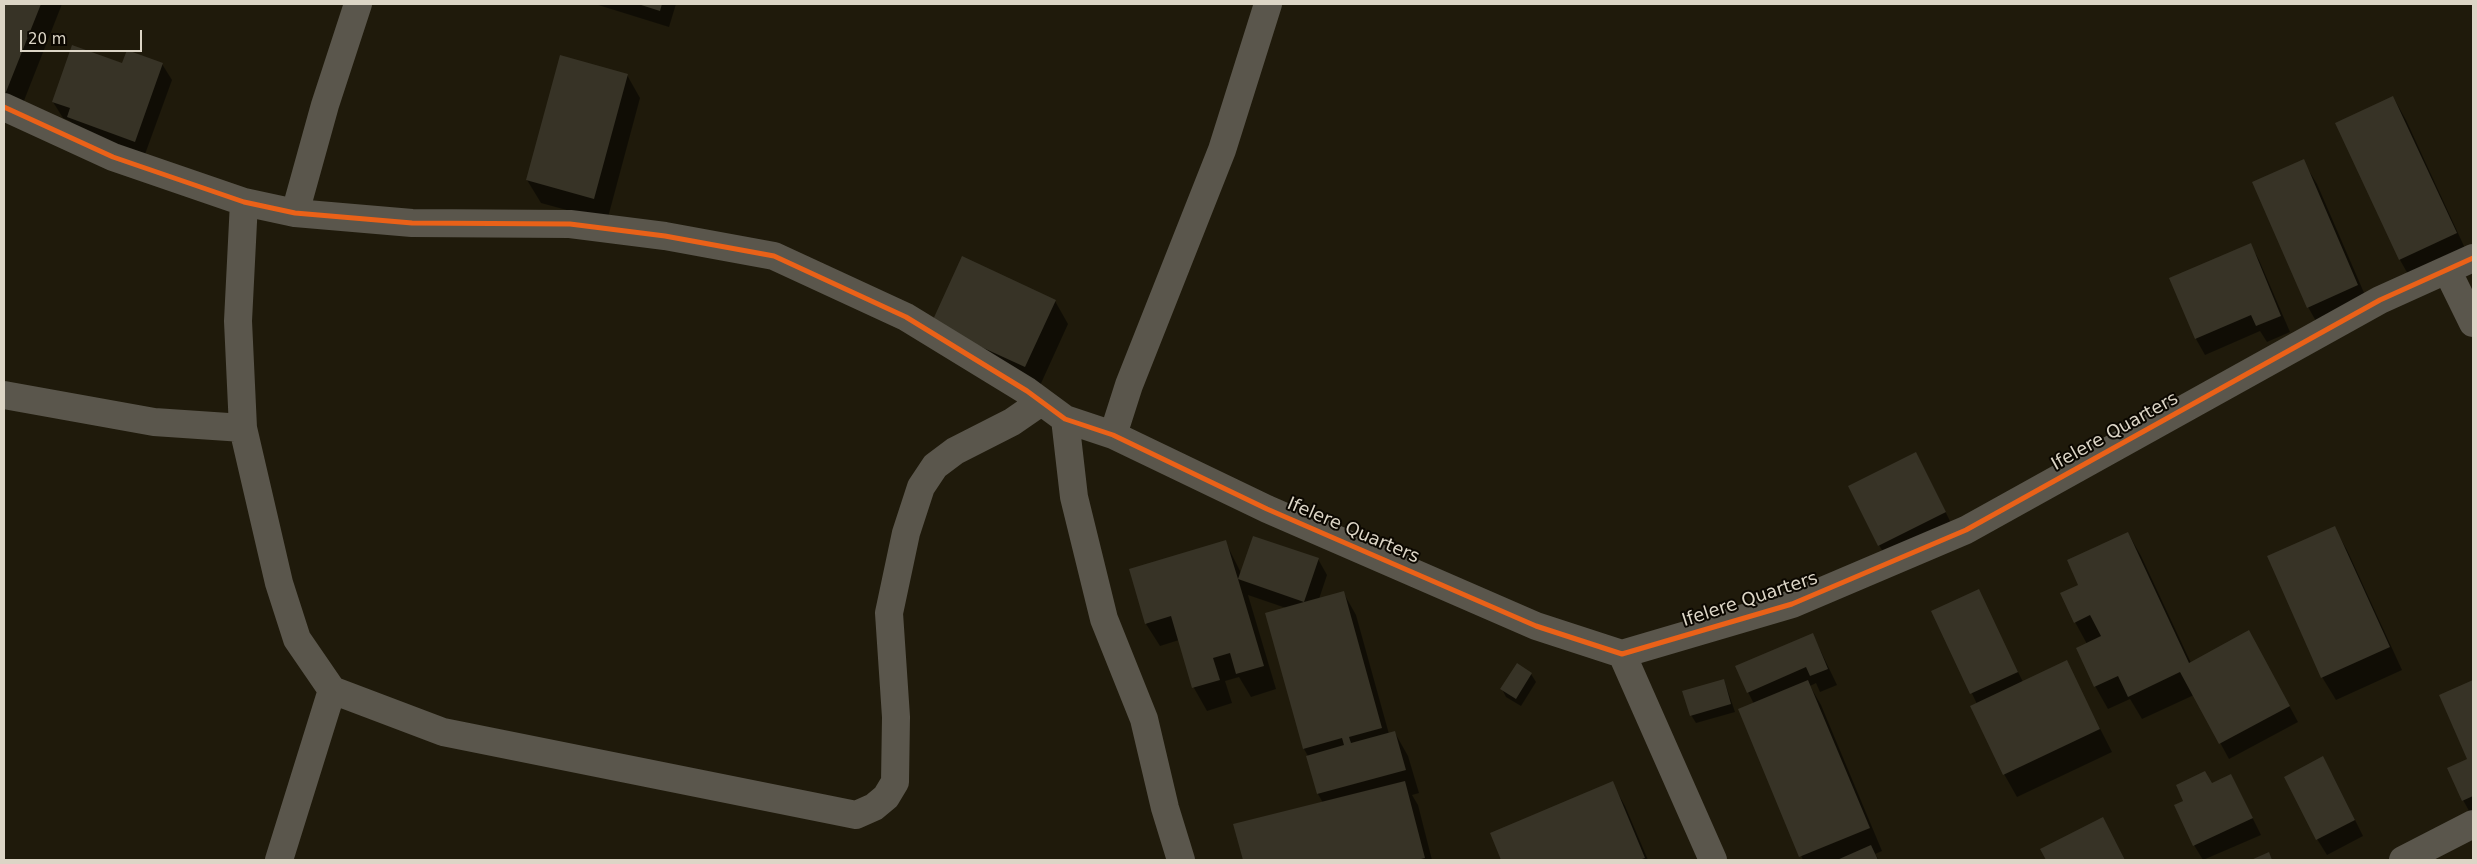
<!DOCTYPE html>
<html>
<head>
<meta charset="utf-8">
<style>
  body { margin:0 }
  #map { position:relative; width:2477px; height:864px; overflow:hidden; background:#1f1a0b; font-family:"DejaVu Sans",sans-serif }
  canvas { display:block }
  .frame { position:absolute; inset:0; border:5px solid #dcd5c6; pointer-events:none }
  .scale { position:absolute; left:20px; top:30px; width:122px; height:22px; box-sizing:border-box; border:2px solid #dcd5c6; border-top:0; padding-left:6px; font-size:15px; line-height:18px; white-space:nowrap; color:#dcd5c6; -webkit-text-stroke:4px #0c0801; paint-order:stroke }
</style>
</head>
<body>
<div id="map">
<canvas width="2477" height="864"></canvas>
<div class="frame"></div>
<div class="scale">20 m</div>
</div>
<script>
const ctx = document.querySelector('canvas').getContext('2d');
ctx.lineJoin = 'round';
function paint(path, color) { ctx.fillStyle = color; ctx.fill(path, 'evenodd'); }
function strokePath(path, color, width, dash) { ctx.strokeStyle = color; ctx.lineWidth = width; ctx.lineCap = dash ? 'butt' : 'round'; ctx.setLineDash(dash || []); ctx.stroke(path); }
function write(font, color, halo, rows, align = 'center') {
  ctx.font = font + ' "DejaVu Sans",sans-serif'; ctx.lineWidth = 4; ctx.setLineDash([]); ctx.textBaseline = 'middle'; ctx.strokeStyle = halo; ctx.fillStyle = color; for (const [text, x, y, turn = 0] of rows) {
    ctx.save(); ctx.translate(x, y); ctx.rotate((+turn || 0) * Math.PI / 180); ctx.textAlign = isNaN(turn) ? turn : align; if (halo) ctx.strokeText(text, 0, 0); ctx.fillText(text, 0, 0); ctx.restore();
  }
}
paint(new Path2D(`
  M4,4h58l-46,117 -12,-6z
  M595,4h81l-7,23z
  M162,64l10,16 -28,77 -66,-24 -8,-12 -7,-3 -10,-16 70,-37z
  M627,75l13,23 -33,123 -66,-18 -14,-23z
  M2393,97l13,23 63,137 -56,26 -13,-23 -63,-136z
  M2303,161l14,23 54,125 -50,21 -13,-23z
  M2250,244l9,16 31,72 -23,10 -7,-11 -55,24 -9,-16 -26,-60z
  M1055,301l13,23 -30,66 -93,-43z
  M1924,469l30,60 -66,32 -9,-16z
  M2334,527l13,23 55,120 -66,30 -14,-23z
  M2128,533l13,23 50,107 67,-15 40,74 -69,37 -35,-64 -52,24 -12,-20 -22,10 -13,-23 -8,-42 -12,-22 5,-37z
  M1225,541l16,32 77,-14 9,16 -8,24 24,-7 13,23 33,119 6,-1 13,23 11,37 -7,2 6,10 14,55h-188l-9,-35 88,-22 -5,-9 -10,-38 -4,-7 -38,-135 20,-6 -38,-13 28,94 -25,8 -12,-20 -14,4 7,22 -25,8 -13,-23 -15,-48 -19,6 -14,-22z
  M1978,591l45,91 43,-20 46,90 -95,45 -13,-23 -27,-70 -44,-92z
  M1813,635l24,50 -17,7 -4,-9 -6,3 11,19 61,146 -7,3 4,6h-76l-63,-150 14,-6 -6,-12z
  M1531,674l5,8 -15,24 -15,-9 -4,-8z
  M1724,680l11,32 -39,11 -5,-8z
  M2473,681v137l-10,-18 5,-41 -28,-63z
  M2332,774l31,62 -36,19 -10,-16z
  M2231,775l30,60 -58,25 -9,-15z
  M1612,783l13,23 23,54h-145l-12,-26z
  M2115,841l10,19h-78l-5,-11z`), '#0007');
paint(new Path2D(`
  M4,4h37l-37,93z
  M638,4h24l-2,7z
  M72,45l50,18 5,-13 36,13 -28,79 -68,-25 3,-9 -18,-6z
  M560,55l68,19 -34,125 -68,-19z
  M2393,96l64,137 -58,27 -64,-137z
  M2304,159l54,126 -51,23 -55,-126z
  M2251,243l30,73 -25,10 -5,-11 -56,24 -26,-61z
  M962,256l94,44 -31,67 -94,-43z
  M1916,452l30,60 -68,34 -30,-60z
  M2335,526l55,121 -69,31 -54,-122z
  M2128,532l61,131 60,-33 41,76 -71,38 -39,-72 -52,25 -10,-21 -24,11 -18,-39 25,-12 -11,-21 -16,8 -14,-30 18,-8 -11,-25z
  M1253,536l66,22 -15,44 40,-11 38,137 -33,9 2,6 44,-12 11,39 -89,24 -11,-38 38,-11 -2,-7 -39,11 -38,-136 39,-11 -66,-23 26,87 -28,8 -6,-21 -17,5 7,22 -28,8 -21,-72 -26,8 -16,-55 97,-29 12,39z
  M1979,589l39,83 -48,22 -39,-83z
  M1813,633l15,36 -18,7 -4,-9 -59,26 -12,-27z
  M2067,660l33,69 -97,46 -33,-69z
  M1517,663l15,10 -16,26 -16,-10z
  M1724,679l7,25 -41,12 -8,-25z
  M1808,680l62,148 -71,29 -61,-148z
  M2473,680v116l-11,5 -15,-33 20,-9 -28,-64z
  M2323,756l32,64 -39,20 -32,-63z
  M2205,771l7,12 19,-9 22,44 -60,28 -19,-41 9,-4 -7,-16z
  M1405,781l20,77 -8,2h-174l-10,-36z
  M1613,781l32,77 -6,2h-138l-11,-27z
  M2103,817l22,43h-79l-6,-11z
  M1871,845l7,15h-41z
  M2269,852l3,8h-21z`), '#373326');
strokePath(new Path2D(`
  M4,107l109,50 131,45 51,11 117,10 158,1 95,12 109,20 132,61 121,74 38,28 48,16 154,74 269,117 86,28 170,-50 174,-74 414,-230 93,-42
  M244,202l-6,119 5,107 36,155 18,56 35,51 111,42 413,83 18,-8 12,-10 9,-15 1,-65 -7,-104 17,-80 15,-46 14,-21 20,-15 57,-29 29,-20
  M295,213l30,-108 33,-101
  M2447,270l26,53
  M4,395l150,27 89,6
  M1065,419l9,78 30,122 40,100 21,89 16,52
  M1113,435l16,-50 93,-235 46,-146
  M1622,654l91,206
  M279,860l53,-170
  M2403,860l70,-36`), '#5a564c', 28);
strokePath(new Path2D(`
  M4,107l109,50 131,45 51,11 117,10 158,1 95,12 109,20 132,61 121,74 38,28 48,16 154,74 269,117 86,28 170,-50 174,-74 414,-230 93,-42`), '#ea6118', 5);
write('18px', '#dcd5c6', '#0c0801', [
  ["Ifelere Quarters",2115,432,-29],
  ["Ifelere Quarters",1353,531,23],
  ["Ifelere Quarters",1750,600,-18]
]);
</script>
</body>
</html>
